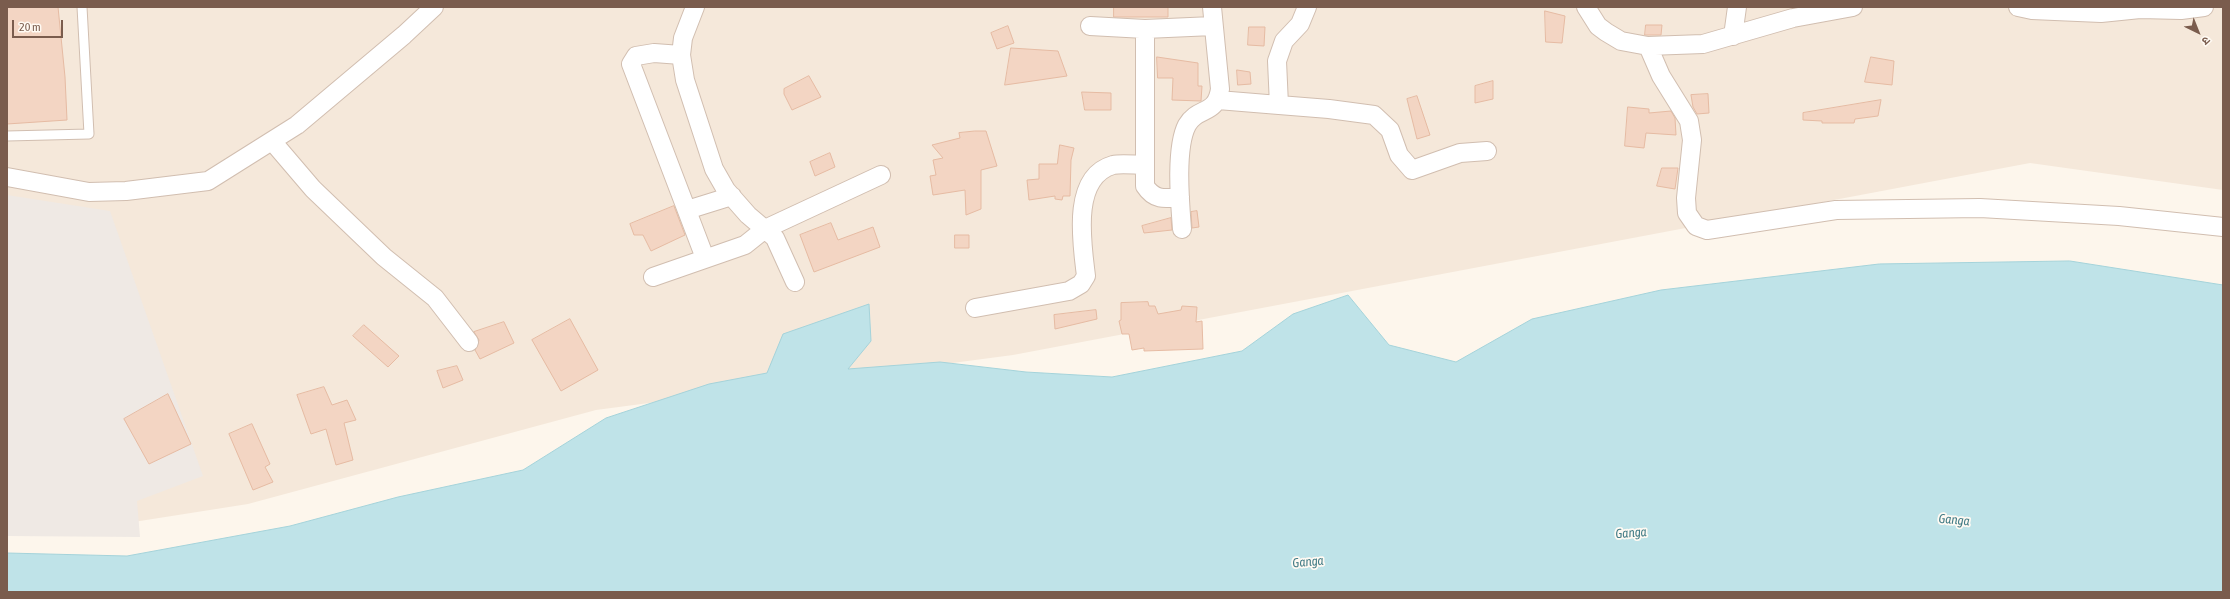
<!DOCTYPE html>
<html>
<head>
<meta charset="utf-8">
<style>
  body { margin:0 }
  #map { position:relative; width:2230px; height:599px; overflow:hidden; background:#fdf6ec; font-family:"Asap Condensed","Noto Sans Devanagari",sans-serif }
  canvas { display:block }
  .frame { position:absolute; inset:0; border:8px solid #7a5c4d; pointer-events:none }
  .north { position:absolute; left:2178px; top:12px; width:40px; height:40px; -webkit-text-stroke:3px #fffaf3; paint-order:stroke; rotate:137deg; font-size:11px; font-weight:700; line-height:16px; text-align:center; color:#7a5c4d }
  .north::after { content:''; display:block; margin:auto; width:14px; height:18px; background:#7a5c4d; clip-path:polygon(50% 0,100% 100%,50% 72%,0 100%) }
  .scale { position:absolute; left:12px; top:20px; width:51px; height:18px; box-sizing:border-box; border:2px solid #7a5c4d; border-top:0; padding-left:5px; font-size:12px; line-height:14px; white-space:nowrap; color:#7a5c4d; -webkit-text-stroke:3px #fffaf3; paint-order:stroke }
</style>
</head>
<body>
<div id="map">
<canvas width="2230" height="599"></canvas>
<div class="frame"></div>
<div class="north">उ</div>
<div class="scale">20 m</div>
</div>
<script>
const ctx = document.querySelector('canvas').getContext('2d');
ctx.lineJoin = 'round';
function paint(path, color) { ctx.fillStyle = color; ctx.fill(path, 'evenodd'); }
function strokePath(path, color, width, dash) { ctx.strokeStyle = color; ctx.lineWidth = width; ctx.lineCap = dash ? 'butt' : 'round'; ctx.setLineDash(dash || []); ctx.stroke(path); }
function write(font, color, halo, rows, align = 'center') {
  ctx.font = font + ' "Asap Condensed",sans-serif'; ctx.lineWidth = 3.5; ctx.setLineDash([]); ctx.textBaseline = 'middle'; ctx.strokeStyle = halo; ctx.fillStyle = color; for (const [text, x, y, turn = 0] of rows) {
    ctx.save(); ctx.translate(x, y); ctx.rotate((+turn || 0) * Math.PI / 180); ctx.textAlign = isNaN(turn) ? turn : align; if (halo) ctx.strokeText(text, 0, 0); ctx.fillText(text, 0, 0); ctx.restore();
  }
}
paint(new Path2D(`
  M7,7h2216v183l-193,-27 -1017,192 -417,55 -348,94 -159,25 -82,-29z`), '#f5e8da');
paint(new Path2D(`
  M7,195l103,16 93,265 -66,25 3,36 -133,-1z`), '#efe9e4');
const water = new Path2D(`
  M2070,261l153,24v307h-2216v-39l120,3 163,-30 108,-29 125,-27 83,-52 103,-34 58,-11 16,-39 86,-30 2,37 -23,28 92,-7 86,10 86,5 130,-26 51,-37 55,-19 41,50 67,17 76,-43 129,-29 218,-26z`);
paint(water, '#bfe3e8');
strokePath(water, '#a5d3da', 1);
const building = new Path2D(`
  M7,7h51l7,70 2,43 -60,4z
  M1114,7h54v10h-54z
  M1545,11l20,5 -3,27 -16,-1z
  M1646,25h16l-1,10h-16z
  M1008,26l6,17 -17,6 -6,-16z
  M1249,27h16l-1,19 -16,-1z
  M1011,48l47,3 9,25 -62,9z
  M1157,57l41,6v23h4l-1,15 -29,-1 1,-22h-15z
  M1871,57l23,4 -2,24 -27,-3z
  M1237,70l13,2 1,12 -13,1z
  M809,76l12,21 -29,13 -8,-16v-5z
  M1493,81v18l-18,4v-17z
  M1082,92l29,1v17h-26z
  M1708,94l1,19 -12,1 -4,-7 -2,-12z
  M1417,96l13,39 -13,4 -10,-40z
  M1881,100l-3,16 -23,3 -1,4h-32v-2l-19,-1v-7z
  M1628,107l21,2v4l22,-2 4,7 1,17 -30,-2 -2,15 -19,-2z
  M975,131h11l11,35 -16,4v39l-15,6 -1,-25 -32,5 -3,-19 6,-1 -3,-15 10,-2 -11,-13 28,-7 -1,-5z
  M1060,145l14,3 -3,12 -1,36h-7l-1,4 -7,-1v-3l-26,4 -2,-20 12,-1v-15h18z
  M830,153l5,14 -20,9 -5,-14z
  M1662,168h16l-3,21 -18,-3z
  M674,206l11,29 -34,16 -8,-16h-9l-4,-11z
  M1197,211l2,16 -7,1 -1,-16z
  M1171,218l1,12 -28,3 -2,-7z
  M831,223l7,17 35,-13 7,20 -66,25 -14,-37z
  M955,235h14v13h-14z
  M1148,302l1,4h6l3,8 23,-4 1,-4 15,1 -1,15 6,-1 1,28 -59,2v-3l-12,2 -3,-16h-7l-3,-13 2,-1v-17z
  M1096,310l1,9 -42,10 -1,-14z
  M570,319l28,51 -37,21 -29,-51z
  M504,322l10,21 -34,16 -5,-9 4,-10 -5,-8z
  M364,325l35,31 -11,11 -35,-31z
  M457,366l6,14 -20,8 -6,-17z
  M324,387l8,18 15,-5 9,20 -12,3 9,37 -17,5 -10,-36 -15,5 -14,-39z
  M168,394l23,50 -42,20 -25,-45z
  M252,424l18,40 -5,3 8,15 -20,8 -24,-56z`);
paint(building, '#f3d5c3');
strokePath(building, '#e6bba3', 1);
const service = new Path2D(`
  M7,136l82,-2 -7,-127`);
const minor = new Path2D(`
  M695,7l-12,31 -2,17 4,25 29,89 12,21 22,25 27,23 20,44
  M1586,7l12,19 8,6 15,9 27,5 55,-2 90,-26 60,-11
  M2018,7l14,3 69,3 39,-4 41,1 23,-3
  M1090,26l55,3 68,-3
  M1145,29v157c9,14 19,13 35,11
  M1733,36l4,-29
  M1648,46l13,30 28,45 3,19 -6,58 1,15 9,13 11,4 129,-20 144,-2 139,8 104,11
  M681,55l-27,-2 -18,3 -5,8 74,194
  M1218,100l61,5 -2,-44 7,-20 16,-17 7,-17
  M1279,105l50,4 45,6 16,15 9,25 13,15 48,-17 27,-2
  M272,141l41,48 71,68 51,41 34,44
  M7,177l82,15 37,-1 82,-10 89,-56 107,-90 30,-28
  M687,210l45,-14
  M1182,229c-2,-26 -7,-81 5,-104 11,-19 29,-9 33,-36l-8,-82
  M653,277l92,-32 20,-16 116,-54
  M975,308l94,-17 12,-7 5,-8c-4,-33 -15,-99 27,-111 9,-2 22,0 31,0`);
strokePath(service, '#d1beb0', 11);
strokePath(minor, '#d1beb0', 20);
strokePath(service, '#fff', 9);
strokePath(minor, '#fff', 18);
write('italic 13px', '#437c86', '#fffaf3', [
  ["Ganga",1954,520,5],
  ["Ganga",1631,533,-4],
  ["Ganga",1308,562,-5]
]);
</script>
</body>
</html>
